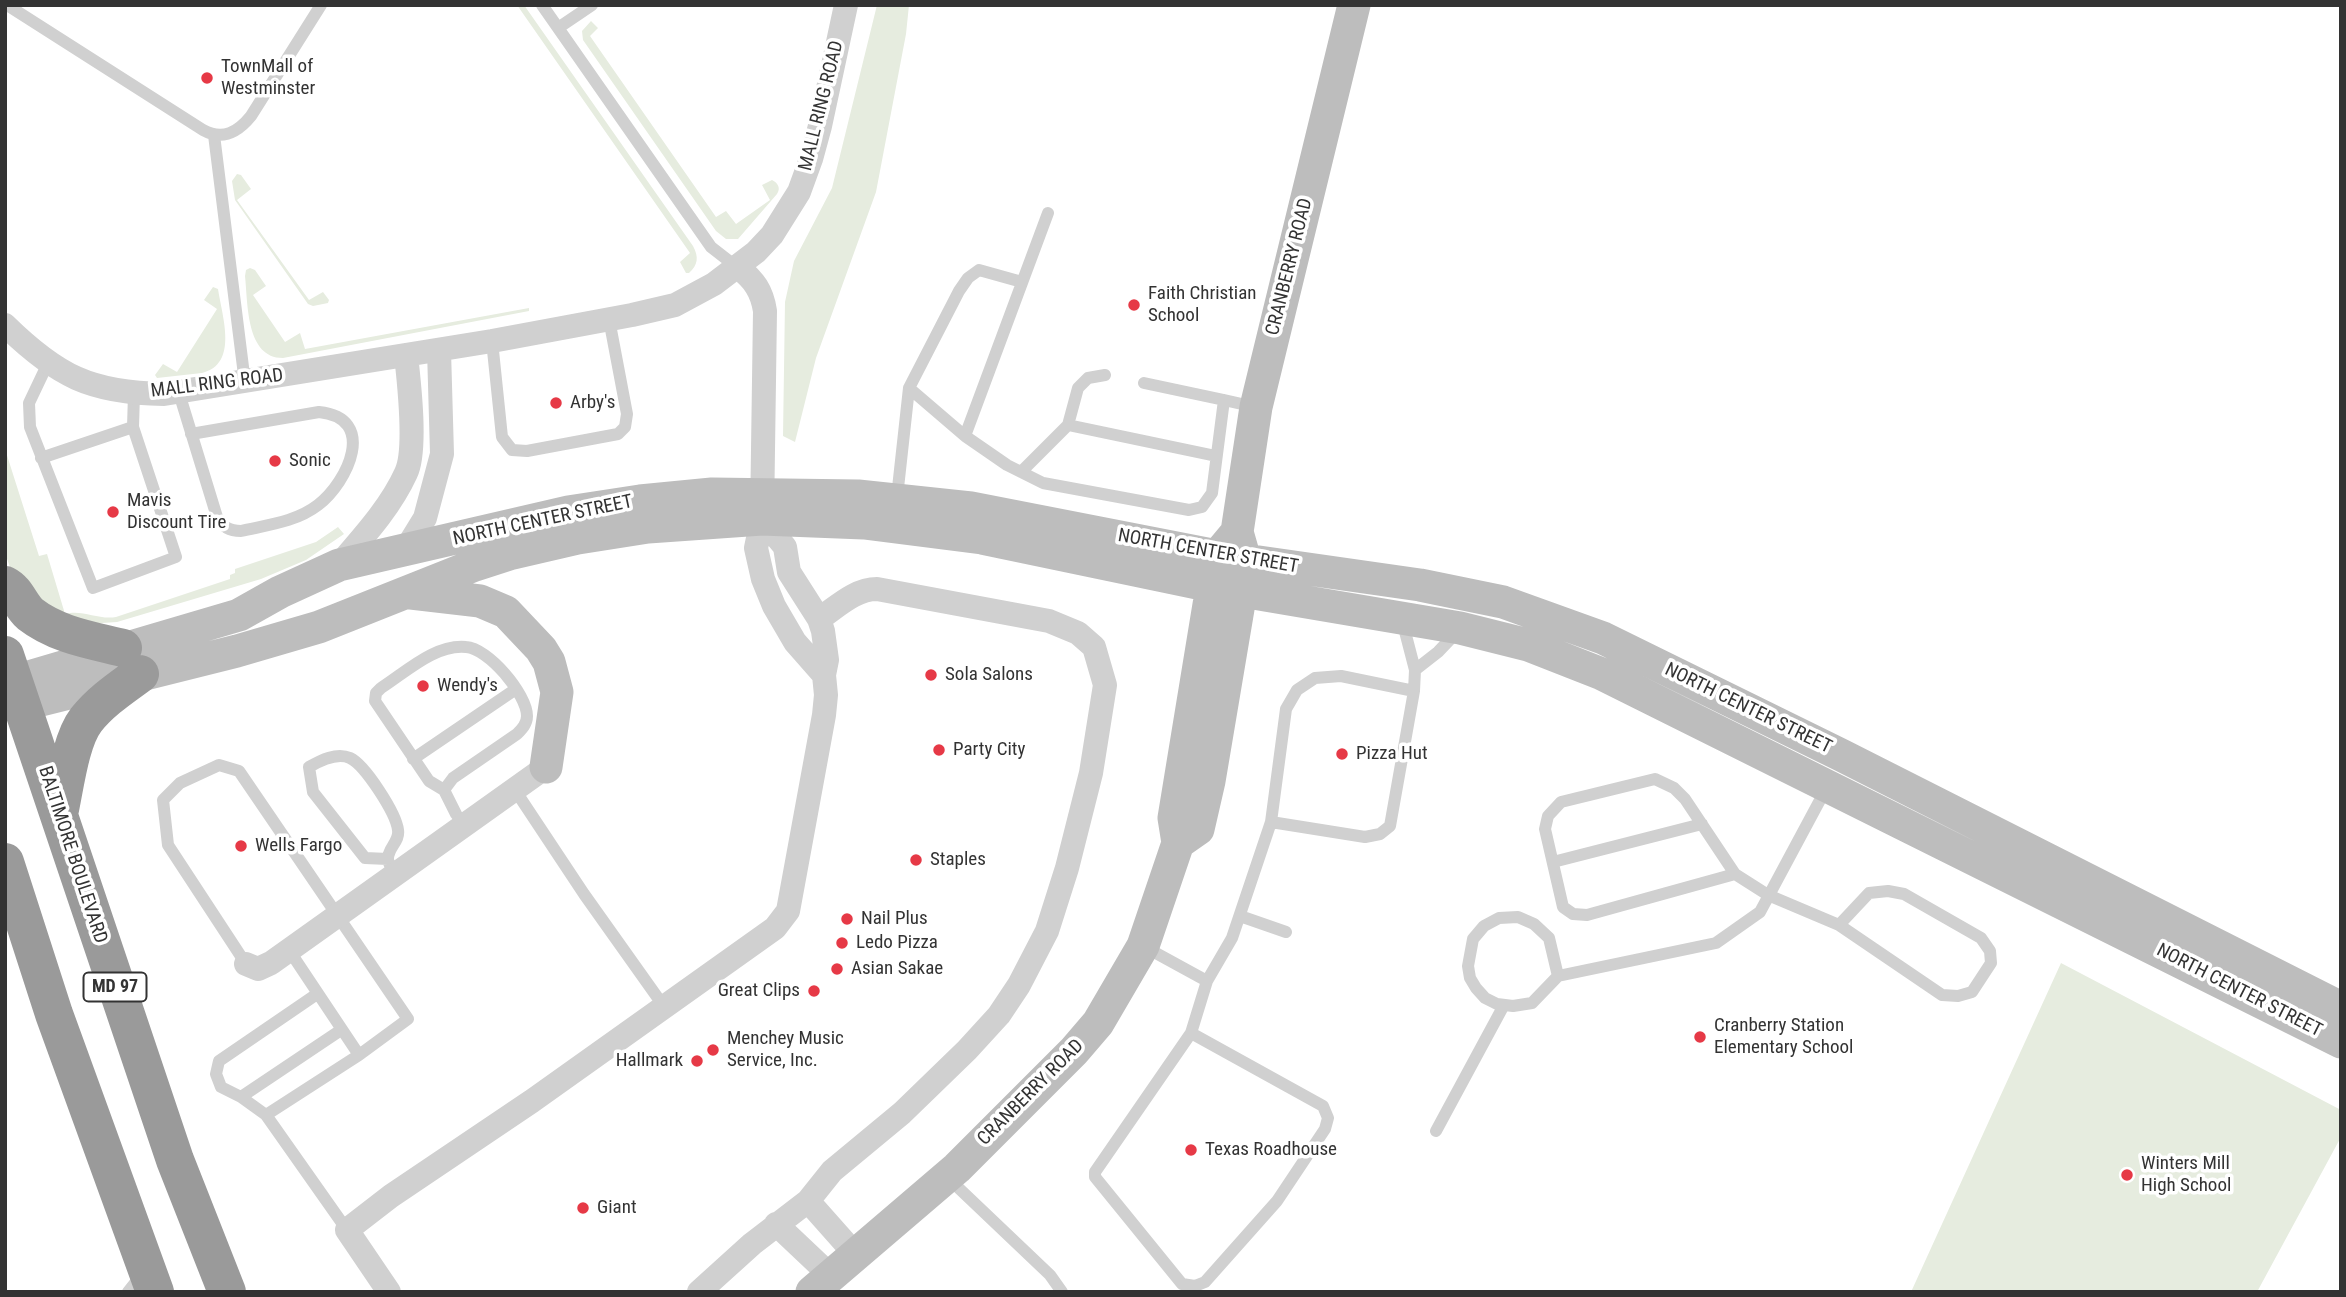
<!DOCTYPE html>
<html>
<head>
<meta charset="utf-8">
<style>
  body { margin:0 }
  #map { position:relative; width:2346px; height:1297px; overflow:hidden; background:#fff; font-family:"Roboto Condensed",sans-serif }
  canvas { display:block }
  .frame { position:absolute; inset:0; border:7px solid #333; pointer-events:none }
</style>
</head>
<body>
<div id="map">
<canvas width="2346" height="1297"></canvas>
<div class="frame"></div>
</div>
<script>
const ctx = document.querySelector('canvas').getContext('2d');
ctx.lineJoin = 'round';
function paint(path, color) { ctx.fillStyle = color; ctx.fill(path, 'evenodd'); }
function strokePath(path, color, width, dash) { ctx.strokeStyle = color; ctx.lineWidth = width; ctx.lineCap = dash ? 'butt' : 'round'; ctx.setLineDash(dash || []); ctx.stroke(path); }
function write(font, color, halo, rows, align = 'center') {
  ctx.font = font + ' "Roboto Condensed",sans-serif'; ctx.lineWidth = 7; ctx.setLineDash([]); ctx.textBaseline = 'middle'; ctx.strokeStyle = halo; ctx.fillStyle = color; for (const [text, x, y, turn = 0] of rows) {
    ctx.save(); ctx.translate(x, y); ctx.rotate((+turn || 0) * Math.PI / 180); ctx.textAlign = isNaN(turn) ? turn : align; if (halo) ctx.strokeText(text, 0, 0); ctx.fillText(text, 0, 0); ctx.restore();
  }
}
paint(new Path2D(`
  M517,5h7l169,241c6,11 5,19 -4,27h-3l-6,-11 10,-9z
  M877,5h32l-3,29 -30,158 -60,166 -21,84 -12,-6 2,-134 9,-41 38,-73z
  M591,21l7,7 -8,8 126,181 10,-6 10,13 34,-24 -8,-15 10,-5c6,3 9,8 5,14l-39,45h-12l-10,-8 -133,-191 -1,-9z
  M237,174l4,1 10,14 -14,11 72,100 14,-8 6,8 -1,3 -15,3 -5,-2 -73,-104 -3,-19z
  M250,268l5,2 11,16 -13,9 32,47 15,-9 5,16 224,-41v3l-246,47c-37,0 -35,-54 -38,-82l1,-6z
  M213,287l5,2c4,27 21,75 -16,84l-45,5 -2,-3 8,-11 14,8 40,-63 -13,-9z
  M5,449l34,107 8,-2 18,60c17,-5 33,6 51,3l114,-38v-4l5,-2v-4l81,-27 22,-15 6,7 -38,26 -45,19 -144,43 -30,2 -30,-10 -45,-41 -7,-20z
  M2061,963l280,147v27l-84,155h-346z`), '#e6ecdf');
strokePath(new Path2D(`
  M7,5l196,125c20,11 35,2 48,-14l70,-111
  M542,5l169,242 27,21
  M558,28l34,-23
  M214,135l31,248
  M1048,213l-83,223 42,29 36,18 146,27 13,-3 10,-14 12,-93 31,7
  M492,341l10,96 10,13 15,1 91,-17 7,-7 2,-13 -18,-95
  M48,363l-19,40 1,24 63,161 83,-31 -43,-130 1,-33
  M1144,383l80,17
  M909,388l56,48
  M179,393l38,124c6,10 12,14 24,14 26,-6 55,-9 77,-26 30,-23 60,-87 1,-93l-128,22
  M1068,425l10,-37 10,-10 17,-3
  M41,458l92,-31
  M1021,472l47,-47 148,31
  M897,497l12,-109 50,-97 9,-13 11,-8 43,12
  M1402,620l13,50 23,-18 19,-20
  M413,759l103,-70
  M444,790l9,-12 64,-44c5,-5 10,-10 10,-18 0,-22 -39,-68 -61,-69 -31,-3 -60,25 -85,41l-5,5 -1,8 54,80 15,9 12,24 9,12
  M515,790l69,104 81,114
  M1271,822l15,-113 11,-19 18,-12 26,-2 73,15
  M388,859l-23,-1 -52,-66 -4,-25c12,-7 28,-15 41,-9 15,7 46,55 48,72 2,12 -11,18 -10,30 1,4 5,11 7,15
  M1553,862l149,-38
  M1735,874l-148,41 -14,-1 -10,-7 -18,-78 3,-13 13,-14 94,-23 19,9 11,11 50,75 33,21 71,30 103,70 16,1 14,-4 19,-29 -1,-12 -9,-13 -77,-44 -16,-3 -19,2 -30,32
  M1240,916l46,16
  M1143,946l64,35
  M289,950l70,105
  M246,964l-78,-119 -5,-45 17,-17 39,-18 20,6 169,248 -49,36 -93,60
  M1558,976l-9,-38 -15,-14 -16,-7 -19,1 -15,8 -11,13 -5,27 2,12 6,10 9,10 12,6 16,2 19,-3 26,-27 158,-33 44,-31 67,-125
  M317,994l-98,67 -3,13 5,13 20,10 25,18 81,115
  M1191,1033l132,73 5,12 -3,11 -48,72 -72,81 -10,4 -13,-2 -87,-107v-5l96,-139 16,-52 25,-43 39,-116 94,15 15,-3 10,-8 24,-135 1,-21
  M241,1097l100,-67
  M1436,1131l68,-126
  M947,1177l103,98 12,17
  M128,1292l15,-19`), '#d0d0d0', 12);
strokePath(new Path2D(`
  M739,268c15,12 23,23 26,43l-3,208 -6,29 7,31 11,27 21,36 29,33
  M5,325c52,51 86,68 159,69l328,-53 140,-26 43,-10 39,-21 42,-32 16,-17 27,-43 12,-33 9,-33 26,-121
  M406,549l19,-31 17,-64 -3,-104
  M339,565c24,-28 51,-57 67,-92 11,-23 3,-91 0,-118
  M246,964l12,5 13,-6 275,-196
  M808,1201l47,53
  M776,1224l55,52
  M389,1292l-42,-62 44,-34 141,-95 243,-173 13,-17 36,-196 2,-20 -2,-20 3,-15 -4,-29 -4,-12 -30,-47 -4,-25 -23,-28
  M699,1292l53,-48 56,-43 24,-30 70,-58 65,-63 32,-35 20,-30 28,-54 20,-63 24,-95 14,-88 -11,-38 -16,-14 -29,-12 -172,-32c-22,0 -40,18 -58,30`), '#d0d0d0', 24);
strokePath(new Path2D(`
  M411,593l69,8 26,11 35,37 8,13 8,30 -11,75
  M18,694l23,6 196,-49 82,-24 156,-62 34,-11 69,-16 70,-11 114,-8 102,4 118,15 230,48 248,42 68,17 74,29 739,368
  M5,699l13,-5 14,-18 207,-61 41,-23 59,-27 229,-53 72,-11 72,-7 146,2 113,12 246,48 203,29 83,17 100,36 238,117 500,253
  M1178,843l20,-14 11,-48 32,-190 4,-31 -8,-28 19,-125 98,-402
  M812,1292l145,-124 117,-117 24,-28 45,-77 35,-103 -4,-25 43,-262 20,-24`), '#bdbdbd', 33);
strokePath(new Path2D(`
  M5,585c12,6 15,20 25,29 27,21 61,26 93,34
  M5,655l170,505 52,132
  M59,814c6,-27 11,-73 27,-94 15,-19 35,-32 54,-46
  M5,862l49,152 101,278`), '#9a9a9a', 38);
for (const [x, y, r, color] of [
  [207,78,7,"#e63946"],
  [1134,305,7,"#e63946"],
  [556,403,7,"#e63946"],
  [275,461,7,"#e63946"],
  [113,512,7,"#e63946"],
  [931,675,7,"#e63946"],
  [423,686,7,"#e63946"],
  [939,750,7,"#e63946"],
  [1342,754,7,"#e63946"],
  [241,846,7,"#e63946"],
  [916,860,7,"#e63946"],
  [847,919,7,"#e63946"],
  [842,943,7,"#e63946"],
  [837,969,7,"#e63946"],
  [814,991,7,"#e63946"],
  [1700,1037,7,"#e63946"],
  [713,1050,7,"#e63946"],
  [697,1061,7,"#e63946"],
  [1191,1150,7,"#e63946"],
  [2127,1175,7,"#e63946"],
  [583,1208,7,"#e63946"]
]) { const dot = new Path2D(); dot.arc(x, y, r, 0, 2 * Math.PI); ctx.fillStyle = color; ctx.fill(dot); strokePath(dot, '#fff', 2.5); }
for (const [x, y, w] of [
  [115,987,63]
]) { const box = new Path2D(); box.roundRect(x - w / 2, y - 14.5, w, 29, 5); ctx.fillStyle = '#fff'; ctx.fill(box); strokePath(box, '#333', 2); }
write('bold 18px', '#333', null, [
  ["MD 97",115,987]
]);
write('19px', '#333', '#fff', [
  ["TownMall of",221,67],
  ["Westminster",221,89],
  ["Faith Christian",1148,294],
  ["School",1148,316],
  ["Arby's",570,403],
  ["Sonic",289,461],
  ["Mavis",127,501],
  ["Discount Tire",127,523],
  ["Sola Salons",945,675],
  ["Wendy's",437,686],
  ["Party City",953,750],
  ["Pizza Hut",1356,754],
  ["Wells Fargo",255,846],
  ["Staples",930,860],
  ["Nail Plus",861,919],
  ["Ledo Pizza",856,943],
  ["Asian Sakae",851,969],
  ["Great Clips",800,991,"right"],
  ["Cranberry Station",1714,1026],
  ["Elementary School",1714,1048],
  ["Menchey Music",727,1039],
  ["Service, Inc.",727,1061],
  ["Hallmark",683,1061,"right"],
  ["Texas Roadhouse",1205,1150],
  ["Winters Mill",2141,1164],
  ["High School",2141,1186],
  ["Giant",597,1208]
], 'left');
write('19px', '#333', '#fff', [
  ["MALL RING ROAD",822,106,-76],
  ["CRANBERRY ROAD",1290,267,-76],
  ["MALL RING ROAD",217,384,-7],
  ["NORTH CENTER STREET",543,521,-12],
  ["NORTH CENTER STREET",1208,552,10],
  ["NORTH CENTER STREET",1748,709,26],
  ["BALTIMORE BOULEVARD",72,855,72],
  ["NORTH CENTER STREET",2239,991,27],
  ["CRANBERRY ROAD",1031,1093,-45]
]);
</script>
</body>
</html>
